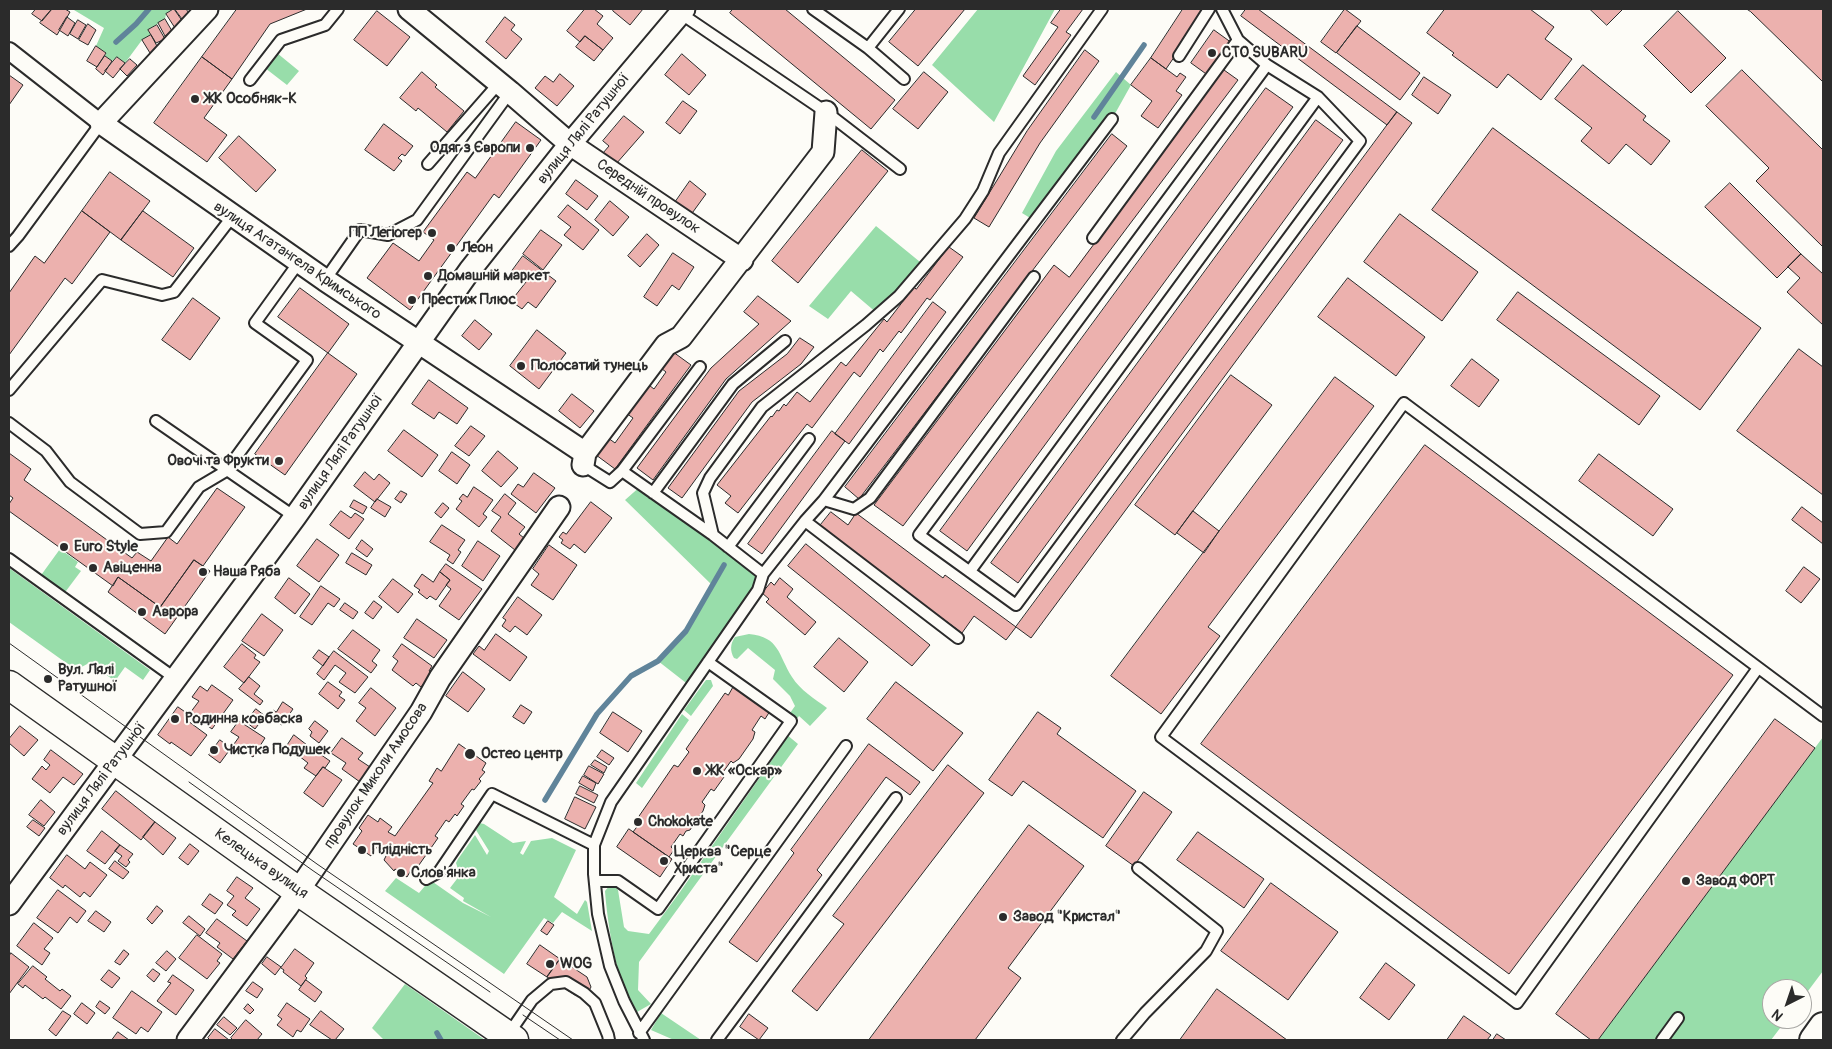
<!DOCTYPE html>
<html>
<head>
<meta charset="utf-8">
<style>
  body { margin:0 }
  #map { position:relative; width:1832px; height:1049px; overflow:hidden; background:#fdfcf7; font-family:Pangolin,sans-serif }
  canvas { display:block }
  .frame { position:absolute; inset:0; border:10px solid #2b2b2b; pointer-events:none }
  .north { position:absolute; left:1762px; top:979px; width:50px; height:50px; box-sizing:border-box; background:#fdfcf7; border:1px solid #a9a8a5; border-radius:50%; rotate:221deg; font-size:14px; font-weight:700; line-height:20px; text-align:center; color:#2b2b2b }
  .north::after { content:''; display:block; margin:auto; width:18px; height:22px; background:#2b2b2b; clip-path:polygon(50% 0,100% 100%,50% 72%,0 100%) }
</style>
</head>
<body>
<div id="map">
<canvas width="1832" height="1049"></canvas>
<div class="frame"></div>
<div class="north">N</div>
</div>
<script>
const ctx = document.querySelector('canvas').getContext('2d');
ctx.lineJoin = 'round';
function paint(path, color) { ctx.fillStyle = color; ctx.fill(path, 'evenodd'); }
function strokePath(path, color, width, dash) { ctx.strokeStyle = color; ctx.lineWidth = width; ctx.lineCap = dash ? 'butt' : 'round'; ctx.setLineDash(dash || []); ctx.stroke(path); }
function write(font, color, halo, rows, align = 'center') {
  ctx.font = font + ' Pangolin,sans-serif'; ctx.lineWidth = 4; ctx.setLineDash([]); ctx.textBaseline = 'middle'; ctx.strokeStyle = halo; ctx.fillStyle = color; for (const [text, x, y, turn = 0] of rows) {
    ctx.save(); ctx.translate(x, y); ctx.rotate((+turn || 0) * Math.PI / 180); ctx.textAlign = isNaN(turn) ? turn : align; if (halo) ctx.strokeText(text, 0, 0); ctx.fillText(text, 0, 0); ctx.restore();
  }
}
paint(new Path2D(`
  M75,9h98l-7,5 -1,5 -17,11 3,5 -9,5 -17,23 -8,-6 -5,4 -7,-5 1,-3 -10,-7 8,-18 -30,-18z
  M978,9h77l-61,113 -62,-57z
  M277,53l22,18 -12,14 -22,-17z
  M1116,72l15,13 -19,34 -77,102 -13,-8 34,-62z
  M876,226l49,40 -47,48 -27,-23 -23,28 -19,-13z
  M642,485l121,89 -73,112 -32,-25 28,-30 26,-46 -87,-85z
  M60,549l18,13 -3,5 6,4 -18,24 -24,-17z
  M9,568l141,102 -7,10 -18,-13 -10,14 -26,-18 -13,7 -67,-48z
  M749,634c31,3 29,21 43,43 8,13 23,22 35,31l-17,18 -11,-10 -13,18 12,10 -159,218 -1,28 13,14 -14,8c-20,-23 -30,-91 -32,-121l5,-6h4l4,5 6,37 4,4 21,3 31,-42 101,-145 -5,-14 19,-27 -5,-10 -17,-17 2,-9 -27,-22 -11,11 -3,-1c-4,-7 -4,-14 1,-21z
  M706,680h5l2,6 -22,30 -7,-6z
  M682,714l7,6 -47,68 -6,-5z
  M1823,737v234l-21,28v-10h-30v30h15l-16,21h-173z
  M479,823l5,1 29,19 13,-2 -6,12 3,2 8,-14 21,-3 24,12 -22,47 23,17 8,-14 2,2 5,29 -30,-19 -9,11 -9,-5 -40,56 -119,-83 11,-13 23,15 11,-13 33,23 28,14 -28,-16 1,-3 -14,-10 10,-13 -4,-12 2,-4 17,-24 12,20 2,-4 -13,-21z
  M405,984l80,56h-101l-12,-12z
  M661,1013l40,27h-27l-23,-10z`), '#98ddaa');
strokePath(new Path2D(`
  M116,42l20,-18 13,-15
  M1094,117l50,-72
  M545,800l52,-86 34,-38 27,-15 28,-30 38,-66
  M437,1033l4,7`), '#60849a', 5.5);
const building = new Path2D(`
  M36,9h16l-10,12 -10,-7z
  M52,9h13l5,3 -13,23 -17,-12z
  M174,9l9,13 -8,6 -9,-14z
  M175,9h11l5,7 -7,5z
  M237,9h70l-37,15 -38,55 -30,-22z
  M585,9h9l9,7 -6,8 16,14 -10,12 -18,-14 -5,6 -13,-11z
  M614,9h29l-13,16 -17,-14z
  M733,9h52l110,91 -24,29 -141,-116z
  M916,9h49l-47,57 -29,-24z
  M1061,9h22l-17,23 5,3 -36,50 -12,-9 35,-49 -7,-4z
  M1183,9h24l-41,60 -15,-11z
  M1246,9h12l139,103 -10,13 -146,-109z
  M1345,9l16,12 -25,32 -15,-11z
  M1445,9h85l24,18 -9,12 27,20 -31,41 -33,-26 -11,14 -45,-33 2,-2 -27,-20z
  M1590,9h33l-16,16z
  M1747,9h76v73l-72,-70z
  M377,11l33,26 -23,29 -33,-26z
  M1678,11l48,47 -35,35 -47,-47z
  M67,17l8,6 -7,13 -9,-6z
  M505,17l10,8 -4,5 11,9 -16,20 -20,-17z
  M165,19l7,12 -7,5 -7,-13z
  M78,20l8,5 -8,14 -8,-5z
  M88,24l8,6 -8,15 -9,-5z
  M157,25l8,14 -9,4 -8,-13z
  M1357,26l63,47 -20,27 -63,-47z
  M1214,30l18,13 -23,33 -18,-13z
  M151,35l7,13 -8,5 -8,-13z
  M585,36l18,14 -9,11 -18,-14z
  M96,46l10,7 -9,14 -10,-6z
  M1085,50l14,11 -59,82 -51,84 -15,-9 53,-87z
  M682,54l24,21 -17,20 -24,-20z
  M105,56l7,5 -9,14 -7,-6z
  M117,57l8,6 -12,15 -8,-7z
  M202,57l30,22 -28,39 23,17 -20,27 -53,-39z
  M1151,58l26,19 3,-4 6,4 -10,14 6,4 -24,33 -17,-12 11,-15 -21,-16z
  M130,59l7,6 -10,11 -7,-7z
  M1583,65l63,51 -3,4 27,21 -19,24 -25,-21 -17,20 -28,-23 11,-13 -37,-29z
  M1224,70l14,10 -335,446 -29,-21 180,-240 15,12z
  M1742,70l81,80v97l-67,-66 13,-13 -63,-62z
  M422,72l15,13 -2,2 29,24 -17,21 -29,-24 -2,3 -16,-13z
  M924,72l24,20 -30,37 -25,-20z
  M560,74l14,12 -17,20 -22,-18 10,-12 8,6z
  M9,75l14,10 -14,20z
  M1424,77l27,18 -13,19 -26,-19z
  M1266,88l27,19 -326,444 -27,-20z
  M683,101l14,10 -17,23 -14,-11z
  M1397,112l15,11 -381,515 -15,-11z
  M624,116l20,16 -28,32 -13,-11 6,-7 -6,-5z
  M1316,120l27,20 -325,443 -27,-20z
  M516,122l25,18 -42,58 -5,-4 -84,116 -43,-32 26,-35 26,18 15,-21 -11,-8 44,-60 8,6z
  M384,124l29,22 -8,10 -3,-2 -4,4 4,3 -8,10 -29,-21z
  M1493,128l268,200 -61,82 -268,-200z
  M1112,134l15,12 -268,353 -14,-12z
  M239,136l37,34 -20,22 -37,-34z
  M862,150l26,21 -90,112 -26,-22z
  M110,172l40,29 -29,39 -39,-29z
  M576,180l22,16 -11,14 -21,-16z
  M690,181l16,13 -16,22 -16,-12z
  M1730,183l71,71 -24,24 -72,-71z
  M610,201l19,16 -16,19 -18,-16z
  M568,205l31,25 -16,20 -19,-15 7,-8 -13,-10z
  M82,211l28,21 -38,52 -7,-6 -56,77v-62l26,-37 9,7z
  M143,211l51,37 -21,29 -52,-37z
  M1400,214l78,58 -36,49 -78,-59z
  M541,230l21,15 -19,25 -20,-16z
  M647,234l12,11 -19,22 -12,-11z
  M949,247l14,10 -33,43 -3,-2 -26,35 -2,-2 -16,21 -3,-3 -20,28 -6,-5 -42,56 -5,-4 -69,89 -13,-10 6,-7 -14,-11 54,-69 1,1 5,-7 2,1 5,-7 2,2 11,-14 13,10 31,-40 5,4 38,-47 3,3 27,-35 2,2z
  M673,253l21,14 -15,23 -7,-5 -15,21 -13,-9z
  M1801,254l22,20v51l-36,-33 13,-14 -12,-11z
  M523,256l33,25 -20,27 -8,-6 -6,7 -11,-8 15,-19 -14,-11z
  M1348,278l77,59 -29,39 -78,-59z
  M300,288l49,36 -21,29 -50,-36z
  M1518,292l142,104 -21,29 -142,-105z
  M758,296l33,25 -65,58 -73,101 -16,-12 74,-100 48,-44 -15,-12z
  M193,298l27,20 -30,42 -28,-20z
  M933,302l13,10 -97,132 -14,-10z
  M475,320l17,14 -13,16 -17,-14z
  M537,330l29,23 -27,36 -29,-23z
  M800,338l14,9 -13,17 -49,38 -70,96 -14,-10 71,-97 48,-37z
  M669,349l22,16 -76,104 -23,-17 12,-17 11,8 18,-25 -10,-7 22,-29 9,7 12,-17 -9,-7z
  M1799,349l24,18v128l-86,-64z
  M328,353l29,21 -72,101 -30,-21z
  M1472,359l27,21 -20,27 -28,-21z
  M1231,375l41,30 -97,130 -40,-30z
  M1335,377l39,29 -166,221 12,9 -59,78 -50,-38z
  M429,380l39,28 -11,16 -18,-12 -5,7 -22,-15z
  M572,394l22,17 -14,17 -21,-17z
  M471,426l14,10 -16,20 -14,-10z
  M404,430l34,25 -16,22 -34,-26z
  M832,431l13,10 -83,113 -14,-10z
  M1425,445l308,230 -224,299 -308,-230z
  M498,451l20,17 -17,19 -19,-16z
  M452,452l18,13 -13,19 -18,-13z
  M9,453l22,16 -7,11 108,78 5,-6 14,9 17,-24 9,7 40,-56 28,19 -42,59 -9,-6 -34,47 -42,-30 -5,9 -104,-75v-7l4,-6 -4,-3z
  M1599,454l74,55 -20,27 -74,-55z
  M365,472l9,8 5,-6 11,9 -15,19 -21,-16z
  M534,473l21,15 -19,25 -25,-19 7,-10 5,3z
  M474,487l19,13 -10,14 4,3 -8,10 -23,-18 6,-8 -3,-2 4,-5 4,3z
  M401,491l6,3 -6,9 -6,-4z
  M505,494l11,9 -8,11 17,13 -6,7 10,8 -9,12 -29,-23 10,-14 -9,-6z
  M377,499l14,8 -6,10 -14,-9z
  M354,500l13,7 -4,7 -13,-7z
  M591,502l21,16 -27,35 -11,-9 -4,5 -9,-6 2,-3 -4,-3 4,-5 3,2z
  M443,503l6,5 -8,10 -6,-5z
  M1802,507l21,16v21l-31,-24z
  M341,511l10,7 4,-5 9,6 -15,20 -19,-14z
  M1193,511l26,20 -15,22 -27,-20z
  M831,512l17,13 8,-12 87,65 2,-3 71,52 -10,13 -32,-24 -12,17 -143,-106z
  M442,525l23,15 -7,10 3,2 -8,12 -6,-4 3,-5 -20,-13z
  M317,539l22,16 -20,27 -22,-16z
  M362,540l11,9 -6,8 -11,-8z
  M478,541l22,15 -17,25 -21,-15z
  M806,544l124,101 -18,21 -124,-100z
  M549,545l28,20 -24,35 -22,-15 8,-11 -6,-5z
  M352,553l20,12 -6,10 -20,-12z
  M194,560l16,11 -45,63 -57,-42 10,-15 42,30z
  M446,564l36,25 -23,31 -20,-14 12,-17 -5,-4 4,-5 -10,-8z
  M1804,567l16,12 -19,24 -15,-12z
  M440,572l10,8 -14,20 -6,-4 -3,3 -9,-7 2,-2 -6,-4 8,-12 11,8z
  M289,578l21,16 -15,20 -20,-16z
  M780,578l13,11 -6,8 29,25 -11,13 -39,-33 3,-3 -7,-6 9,-11 3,3z
  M393,579l20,15 -15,19 -19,-16z
  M321,586l19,13 -6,8 -6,-4 -16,22 -12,-8z
  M518,597l24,18 -15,20 -12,-9 -5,6 -8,-6 4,-6 -3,-2z
  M374,601l8,6 -9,12 -8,-6z
  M345,603l13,9 -5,7 -13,-9z
  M262,614l21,16 -19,26 -22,-15z
  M417,619l30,21 -13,18 -30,-20z
  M353,630l27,20 -8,11 5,4 -6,8 -33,-24z
  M496,634l31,23 -17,24 -37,-27 6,-8 5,4z
  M839,638l29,24 -24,30 -30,-25z
  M242,644l14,11 -2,3 6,4 -16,21 -20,-16z
  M402,644l30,22 -3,5 3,2 -11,14 -5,-4 -3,3 -21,-16 6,-9 -5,-4z
  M319,650l10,7 -6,9 -10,-8z
  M334,651l34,26 -13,16 -16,-11 7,-9 -11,-8 -11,15 -7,-6z
  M463,672l22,17 -17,23 -22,-16z
  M249,677l11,9 -6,8 9,7 -3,4 -21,-16z
  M328,682l14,10 -3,4 6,4 -7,9 -19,-15z
  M896,682l67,51 -30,38 -66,-52z
  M212,685l21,15 -21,29 -22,-16 9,-12 -7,-4 8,-11 7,5z
  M734,686l36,25 -5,8 -4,-3 -9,14 3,2 -2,7 -14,20 -6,4 -2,-2 -10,14 3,2 -10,14 -3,-2 -9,13 3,3 -2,6 -13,19 -4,1 -3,5 -3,-2 -9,13 3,3 -5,7 -36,-25 6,-8 -4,-2 39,-57 4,2 11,-15 -3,-3 39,-56 3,2z
  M371,688l25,20 -21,28 -19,-15 10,-13 -7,-5z
  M283,702l10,7 -11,16 -13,-8 4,-7 3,2z
  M521,705l11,7 -8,12 -11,-7z
  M178,707l13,9 -3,5 19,14 -16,21 -20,-14 -1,2 -12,-9z
  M256,709l9,7 -10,13 -9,-7z
  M613,712l29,19 -14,21 -28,-19z
  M1038,712l23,16 -4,6 79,57 -33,47 -80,-57 -11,15 -23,-16z
  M1775,719l40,29 -217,292h-7l-35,-26z
  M239,721l26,17 -12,19 -19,-13 5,-7 -8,-5z
  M315,721l13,10 -9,12 -9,-7 2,-4 -3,-3z
  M20,726l18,14 -14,16 -15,-13v-4z
  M294,735l13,10 -9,13 -13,-9z
  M342,738l21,15 -5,6 12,8 -10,15 -18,-13 4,-6 -15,-10z
  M220,740l11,8 -11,15 -11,-8z
  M459,744l27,19 -4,7 3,2 -6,7 2,2 -7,9 -2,-1 -11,15 3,2 -7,10 -2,-2 -6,8 -3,-2 -11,16 3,2 -24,34 -3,-2 -4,7 -12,-8 -1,2 -10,-11 3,-6 -10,-7 -6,9 -18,-12 9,-13 -3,-3 9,-13 10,7 2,-4 12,9 -4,5 7,4 38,-53 -4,-2 8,-13 4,3z
  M869,744l51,38 -10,13 -24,-18 -69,93 5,5 -65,87 -28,-20 65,-89 -3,-3z
  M307,745l23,16 -5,7 -2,-1 -7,9 -12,-8 4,-5 -9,-7z
  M51,750l32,24 -9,11 -11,-8 -13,16 -18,-14 10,-13 4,4 4,-5 -6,-5z
  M602,750l12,8 -5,7 -12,-8z
  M595,760l12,7 -3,6 -13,-8z
  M948,765l36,28 -167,218 -25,-20 52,-67 -11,-8z
  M589,766l15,8 -6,10 -14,-9z
  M323,767l19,13 -19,27 -19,-14z
  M583,776l13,7 -3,8 -14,-8z
  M580,786l18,9 -4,8 -18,-9z
  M116,791l39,31 -14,18 -39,-31z
  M1144,792l28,20 -38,54 -28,-20z
  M575,797l21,10 -11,22 -20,-10z
  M41,800l14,12 -11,14 -15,-11z
  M33,820l12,8 -6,8 -12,-9z
  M155,822l21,16 -13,17 -20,-18z
  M1029,825l55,41 -76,102 13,10 -46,62h-106z
  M629,829l43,30 -12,18 -43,-30z
  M102,831l18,14 -15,19 -18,-13z
  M1198,832l66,47 -20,29 -67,-48z
  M190,844l9,7 -11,14 -9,-7z
  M120,845l13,9 -5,6 2,2 -4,5 -8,-6 4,-5 -7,-5z
  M67,855l18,14 5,-7 17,13 -17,22 -6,-5 -4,5 -15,-12 -2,3 -13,-10z
  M115,861l14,11 -6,7 -14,-10z
  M237,877l16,11 -8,10 15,11 -13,17 -15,-11 4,-4 -9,-6 7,-9 -7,-5z
  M1271,883l67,49 -50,68 -67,-49z
  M58,890l28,21 -9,12 -7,-6 -12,16 -21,-15z
  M210,894l13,9 -8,11 -13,-9z
  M157,906l6,5 -11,13 -5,-5z
  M96,911l15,11 -7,10 -16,-11z
  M189,916l16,13 -5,7 -17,-13z
  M217,919l30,22 -14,18 -16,-12 3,-4 -14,-10z
  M548,921l6,4 -7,10 -6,-4z
  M34,923l19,15 -9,11 6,4 -8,12 -25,-19z
  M197,935l25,19 -5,7 3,2 -13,16 -28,-21z
  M540,945l20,14 -13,18 -20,-13z
  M295,949l19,14 -9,13 2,2 -6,8 -18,-14 1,-2 -3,-2z
  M124,950l5,4 -9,11 -5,-3z
  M167,951l9,8 -10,12 -10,-8z
  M11,953l18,14 -20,27v-37z
  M267,957l14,10 -6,8 -13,-11z
  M560,959l27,18 4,10 -5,9 -11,-1 -28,-18z
  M1386,963l29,22 -26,35 -29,-22z
  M33,966l14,11 -2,2 15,12 2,-2 9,7 -10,13 -16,-12 -2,2 -18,-14 -2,3 -5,-4z
  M153,969l7,5 -6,8 -7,-6z
  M109,970l11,8 -8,10 -11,-8z
  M173,975l21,15 -18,25 -19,-14 14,-18 -3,-1z
  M306,980l16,12 -7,10 -16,-12z
  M253,982l10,7 -6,9 -11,-7z
  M1217,989l70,51h-107z
  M132,991l30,21 -14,20 -7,-5 -5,7 -23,-16z
  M100,1001l10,7 -5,6 -9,-7z
  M82,1003l13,10 -8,11 -13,-10z
  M287,1003l23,16 -9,13 -4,-2 -4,7 -16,-12 5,-6 -4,-3z
  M248,1004l6,6 -4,4 -6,-5z
  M63,1011l8,5 -15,20 -7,-6z
  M321,1011l23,18 -9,11h-3l-22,-15z
  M749,1014l19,14 -9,12 -19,-13z
  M1464,1016l27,19 -4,5h-40z
  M224,1017l13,11 -7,7 -13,-10z
  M246,1020l16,14 -5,6h-24l-2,-2z
  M215,1029l14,11h-19l-2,-2z
  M118,1032l11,8h-17z
  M1497,1034l9,6h-13z`);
paint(building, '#ecb1ae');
strokePath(building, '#2b2b2b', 1);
const service = new Path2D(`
  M813,9l55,39 36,31
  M680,13l146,99 74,57
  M1238,40l29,25 51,32 42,44 -344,464 -97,-70 348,-470
  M868,48l31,-39
  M1179,56l30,-47
  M250,80l31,-40 44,-15 13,-16
  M428,164l71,-81
  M1093,238l145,-198 -16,-31
  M9,246l9,-10 83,-113
  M325,280l35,-50 28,5 29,-15 93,-128
  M700,367l-78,104 91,64 50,39
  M9,390l93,-110 60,15 12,-3 58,-75
  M156,421l139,96
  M9,423l37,28 24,31 70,52 26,-2 33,-45 27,-16 81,-111 -52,-37 44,-61
  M583,465l27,17 12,-11
  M653,493l80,-109 52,-43
  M824,500l30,9 16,-11 164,-221
  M805,521l153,117
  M713,535l-10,-42 7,-15 52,-71 104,-82 33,-29 66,-77 18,-28 16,-38 103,-144
  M728,547l81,-108
  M9,559l167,120
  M970,571l348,-474
  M1758,668l-241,335 -356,-266 243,-334 419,313
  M426,879l13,-7 53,-78 102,51
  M595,881h23l40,28 133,-188 -83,-59
  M639,1033l207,-287
  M508,1035l24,-35 19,-16 15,-2 18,11 11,10 13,32 1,5
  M644,1040l-20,-39 -14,-35 -12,-52 -4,-40v-29l17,-43 147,-212 5,-16 42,-53 19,-21 288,-381
  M717,1040l179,-242
  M1122,1040l23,-27 61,-62 11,-20 -79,-63
  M1662,1040l16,-22`);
const pedestrian = new Path2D(`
  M9,51l92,72`);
const minor = new Path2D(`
  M207,9l-106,114 224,157 260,173 -2,12
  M409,9l101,83 60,52 172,116
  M585,453l81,-108 15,-8 142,-185 3,-40
  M9,904l286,-387 175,-247 100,-126 114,-135
  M188,1040l99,-133 134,-195 19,-34 119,-171`);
const tertiary = new Path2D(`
  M1813,1040l10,-14`);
const secondary = new Path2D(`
  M9,685l289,206 216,149`);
strokePath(service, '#2b2b2b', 14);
strokePath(pedestrian, '#2b2b2b', 20);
strokePath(minor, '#2b2b2b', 25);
strokePath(tertiary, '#2b2b2b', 30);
strokePath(secondary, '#2b2b2b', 31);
strokePath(service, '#fdfcf7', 10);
strokePath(pedestrian, '#fdfcf7', 16);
strokePath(minor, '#fdfcf7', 21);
strokePath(tertiary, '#fdfcf7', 26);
strokePath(secondary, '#fdfcf7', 28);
strokePath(new Path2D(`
  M9,643l308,221 256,176
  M189,782l123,88 178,122
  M523,1015l37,25`), '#2b2b2b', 1);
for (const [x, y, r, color] of [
  [1212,53,5,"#2b2b2b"],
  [195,99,5,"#2b2b2b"],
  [530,148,5,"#2b2b2b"],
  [432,233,5,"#2b2b2b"],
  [451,248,5,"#2b2b2b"],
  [428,276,5,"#2b2b2b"],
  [412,300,5,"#2b2b2b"],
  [521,366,5,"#2b2b2b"],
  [279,461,5,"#2b2b2b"],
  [64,547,5,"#2b2b2b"],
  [93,568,5,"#2b2b2b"],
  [203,572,5,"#2b2b2b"],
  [142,612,5,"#2b2b2b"],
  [48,679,5,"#2b2b2b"],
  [175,719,5,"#2b2b2b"],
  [214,750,5,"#2b2b2b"],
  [470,754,6,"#2b2b2b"],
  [697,771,5,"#2b2b2b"],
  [638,822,5,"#2b2b2b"],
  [362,850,5,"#2b2b2b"],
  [664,861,5,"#2b2b2b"],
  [401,873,5,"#2b2b2b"],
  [1686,881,5,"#2b2b2b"],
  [1003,917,5,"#2b2b2b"],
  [550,964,5,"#2b2b2b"]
]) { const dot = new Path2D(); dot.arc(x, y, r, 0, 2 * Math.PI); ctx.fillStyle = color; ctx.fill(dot); strokePath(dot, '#fdfcf7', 2); }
write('bold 15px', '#2b2b2b', '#fdfcf7', [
  ["СТО SUBARU",1222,53],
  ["ЖК Особняк-К",205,99],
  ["Одяг з Європи",520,148,"right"],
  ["ПП Легіогер",422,233,"right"],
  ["Леон",461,248],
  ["Домашній маркет",438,276],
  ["Престиж Плюс",422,300],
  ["Полосатий тунець",531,366],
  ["Овочі та Фрукти",269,461,"right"],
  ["Euro Style",74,547],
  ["Авіценна",103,568],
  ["Наша Ряба",213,572],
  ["Аврора",152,612],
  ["Вул. Лялі",58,670],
  ["Ратушної",58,687],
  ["Родинна ковбаска",185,719],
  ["Чистка Подушек",224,750],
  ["Остео центр",481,754],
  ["ЖК «Оскар»",707,771],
  ["Chokokate",648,822],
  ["Плідність",372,850],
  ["Церква \"Серце",674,852],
  ["Христа\"",674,869],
  ["Слов'янка",411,873],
  ["Завод ФОРТ",1696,881],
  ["Завод \"Кристал\"",1013,917],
  ["WOG",560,964]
], 'left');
write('15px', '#2b2b2b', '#fdfcf7', [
  ["вулиця Лялі Ратушної",584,129,-51],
  ["Середній провулок",648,197,34],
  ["вулиця Агатангела Кримського",297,261,34],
  ["вулиця Лялі Ратушної",341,452,-55],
  ["провулок Миколи Амосова",376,776,-56],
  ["вулиця Лялі Ратушної",102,779,-53],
  ["Келецька вулиця",261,864,35]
]);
</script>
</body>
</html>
